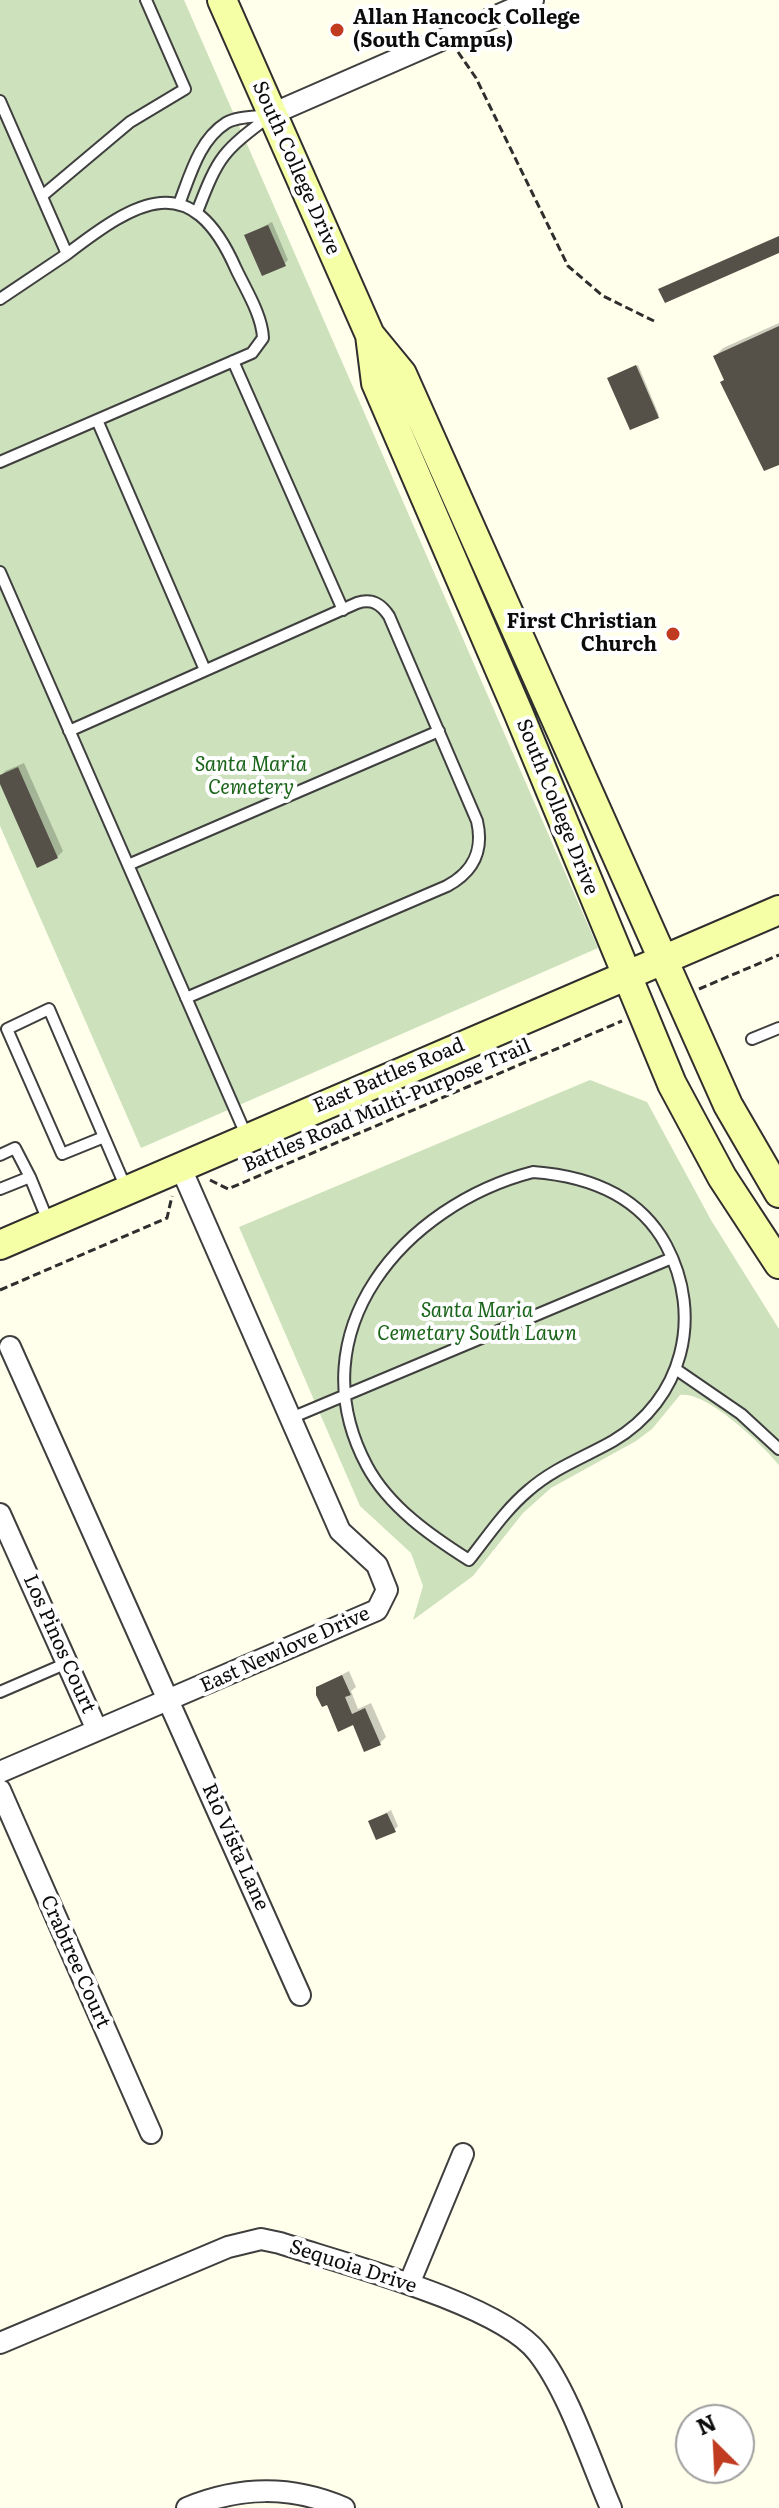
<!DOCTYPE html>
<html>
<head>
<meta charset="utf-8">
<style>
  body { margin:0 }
  #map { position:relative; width:779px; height:2508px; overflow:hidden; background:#ffffeb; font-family:Literata,serif }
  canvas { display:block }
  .north { position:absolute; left:675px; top:2404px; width:80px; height:80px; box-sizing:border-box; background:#fff; border:2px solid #9e9e9e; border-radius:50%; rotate:336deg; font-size:22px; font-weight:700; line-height:32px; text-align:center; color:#0c0c0c }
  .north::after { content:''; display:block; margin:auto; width:28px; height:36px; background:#c03b20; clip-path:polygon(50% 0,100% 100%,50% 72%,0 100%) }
</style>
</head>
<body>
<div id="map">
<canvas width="779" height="2508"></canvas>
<div class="north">N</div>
</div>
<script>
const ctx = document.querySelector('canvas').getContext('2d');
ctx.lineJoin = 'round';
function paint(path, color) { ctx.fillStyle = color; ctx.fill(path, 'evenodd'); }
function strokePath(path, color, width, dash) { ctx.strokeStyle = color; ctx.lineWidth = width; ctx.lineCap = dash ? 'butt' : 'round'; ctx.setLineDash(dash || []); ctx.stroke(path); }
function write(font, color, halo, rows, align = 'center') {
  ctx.font = font + ' Literata,serif'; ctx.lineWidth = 8; ctx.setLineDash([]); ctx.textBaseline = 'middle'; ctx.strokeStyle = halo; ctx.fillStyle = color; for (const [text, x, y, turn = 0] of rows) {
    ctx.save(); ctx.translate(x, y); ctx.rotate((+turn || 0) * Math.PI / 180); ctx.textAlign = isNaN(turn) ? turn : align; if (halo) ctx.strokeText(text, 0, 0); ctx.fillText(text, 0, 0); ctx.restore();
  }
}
paint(new Path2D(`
  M0,0h184l414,948 -457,200 -141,-322z
  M590,1080l57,22 64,118 68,109v136c-16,-20 -73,-75 -99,-70l-28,34 -16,12 -85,47 -28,25 -50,63 -60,44 10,-34 -12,-33 -51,-47 -121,-279z`), '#cde1bc');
paint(new Path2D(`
  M272,222l16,38 -4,4 -37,-29z
  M779,323v140l-53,-84 -11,-23 8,-8z
  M638,365l21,50 -1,1 -47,-39z
  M24,763l39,88 -6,6 -57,-78 5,-8z
  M349,1671l7,16 -5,4 7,18 13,-6 15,34 -6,6 -62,-56z
  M391,1810l7,16 -4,4 -24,-8z`), '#0003');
paint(new Path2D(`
  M268,225l18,41 -24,10 -18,-41z
  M779,236v17l-114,50 -7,-14z
  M779,326v139l-15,6 -44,-89 4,-2 -11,-24z
  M636,365l23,53 -29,12 -23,-52z
  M18,767l40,91 -21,10 -37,-84v-9z
  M342,1675l9,20 -6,2 7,17 13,-6 16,37 -17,7 -11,-27 -15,7 -11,-27 -5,2 -6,-12v-8z
  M387,1813l9,19 -20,8 -8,-19z`), '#555048');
const lane = new Path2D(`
  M0,101l67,153 -67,45
  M42,196l88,-74 55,-33 -39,-89
  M179,204c11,-28 20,-64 47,-81 11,-7 31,-6 44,-8
  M197,212c22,-57 25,-60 74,-97
  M233,361l110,249
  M97,420l108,250
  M0,462l252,-109 11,-15c-1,-23 -17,-48 -27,-69 -45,-103 -100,-68 -169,-15
  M0,572l247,565
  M69,731l288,-128c15,-5 24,1 32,13l88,205c7,30 -4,51 -30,65l-261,112
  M128,865l311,-134
  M752,1039l27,-11
  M104,1137l-42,17 -55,-125 42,-20 77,179
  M0,1155l15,-7 15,29 -30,12
  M533,1172c54,4 106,23 133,73 38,71 17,155 -53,196 -28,16 -59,27 -84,49 -24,20 -41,46 -60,70 -38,-24 -80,-53 -102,-94 -72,-135 38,-261 166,-294z
  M30,1177l18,44
  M677,1370l64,44 38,35
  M291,1418l381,-160
  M0,1692l67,-29`);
const street = new Path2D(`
  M272,114l261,-114
  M10,1347l290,648
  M0,1514l97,216
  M0,1772l377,-162 10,-20 -10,-25 -37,-34 -160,-365
  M0,1790l151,343
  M409,2284l54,-130
  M0,2343l228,-96 33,-8 19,4c61,20 221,61 258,110 30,38 53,109 73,155
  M187,2508c53,-22 104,-23 157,0`);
const secondary = new Path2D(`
  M222,0l148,335 32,39 326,731 51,88
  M370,335l6,48 142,329 154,372 50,93 57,87
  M0,1245l779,-335`);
strokePath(lane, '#3f3f3f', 14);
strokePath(street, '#3f3f3f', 24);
strokePath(secondary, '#2e2e2e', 32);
strokePath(new Path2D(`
  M458,52l18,26 92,188 35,30 51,25
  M699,989l80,-34
  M210,1180l18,9 394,-168
  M0,1290l167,-72 5,-22`), '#2e2e2e', 3, [8, 4]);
strokePath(lane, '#fff', 10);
strokePath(street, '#fff', 20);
strokePath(secondary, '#f5ffa6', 28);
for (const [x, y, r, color] of [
  [337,30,8,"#c03b20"],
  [673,634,8,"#c03b20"]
]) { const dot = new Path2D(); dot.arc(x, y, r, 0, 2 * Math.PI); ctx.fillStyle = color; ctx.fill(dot); strokePath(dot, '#fff', 3); }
write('bold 20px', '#0c0c0c', '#fff', [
  ["Allan Hancock College",353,18],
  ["(South Campus)",353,41],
  ["First Christian",657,622,"right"],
  ["Church",657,645,"right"]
], 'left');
write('20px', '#0c0c0c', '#fff', [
  ["South College Drive",296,168,66],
  ["South College Drive",557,807,68],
  ["East Battles Road",389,1076,-23],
  ["Battles Road Multi-Purpose Trail",387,1106,-23],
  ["Los Pinos Court",59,1644,66],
  ["East Newlove Drive",285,1650,-24],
  ["Rio Vista Lane",235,1847,66],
  ["Crabtree Court",75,1962,66],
  ["Sequoia Drive",353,2267,18]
]);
write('italic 20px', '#1b651b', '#fff', [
  ["Santa Maria",251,765],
  ["Cemetery",251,788],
  ["Santa Maria",477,1311],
  ["Cemetary South Lawn",477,1334]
]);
</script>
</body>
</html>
